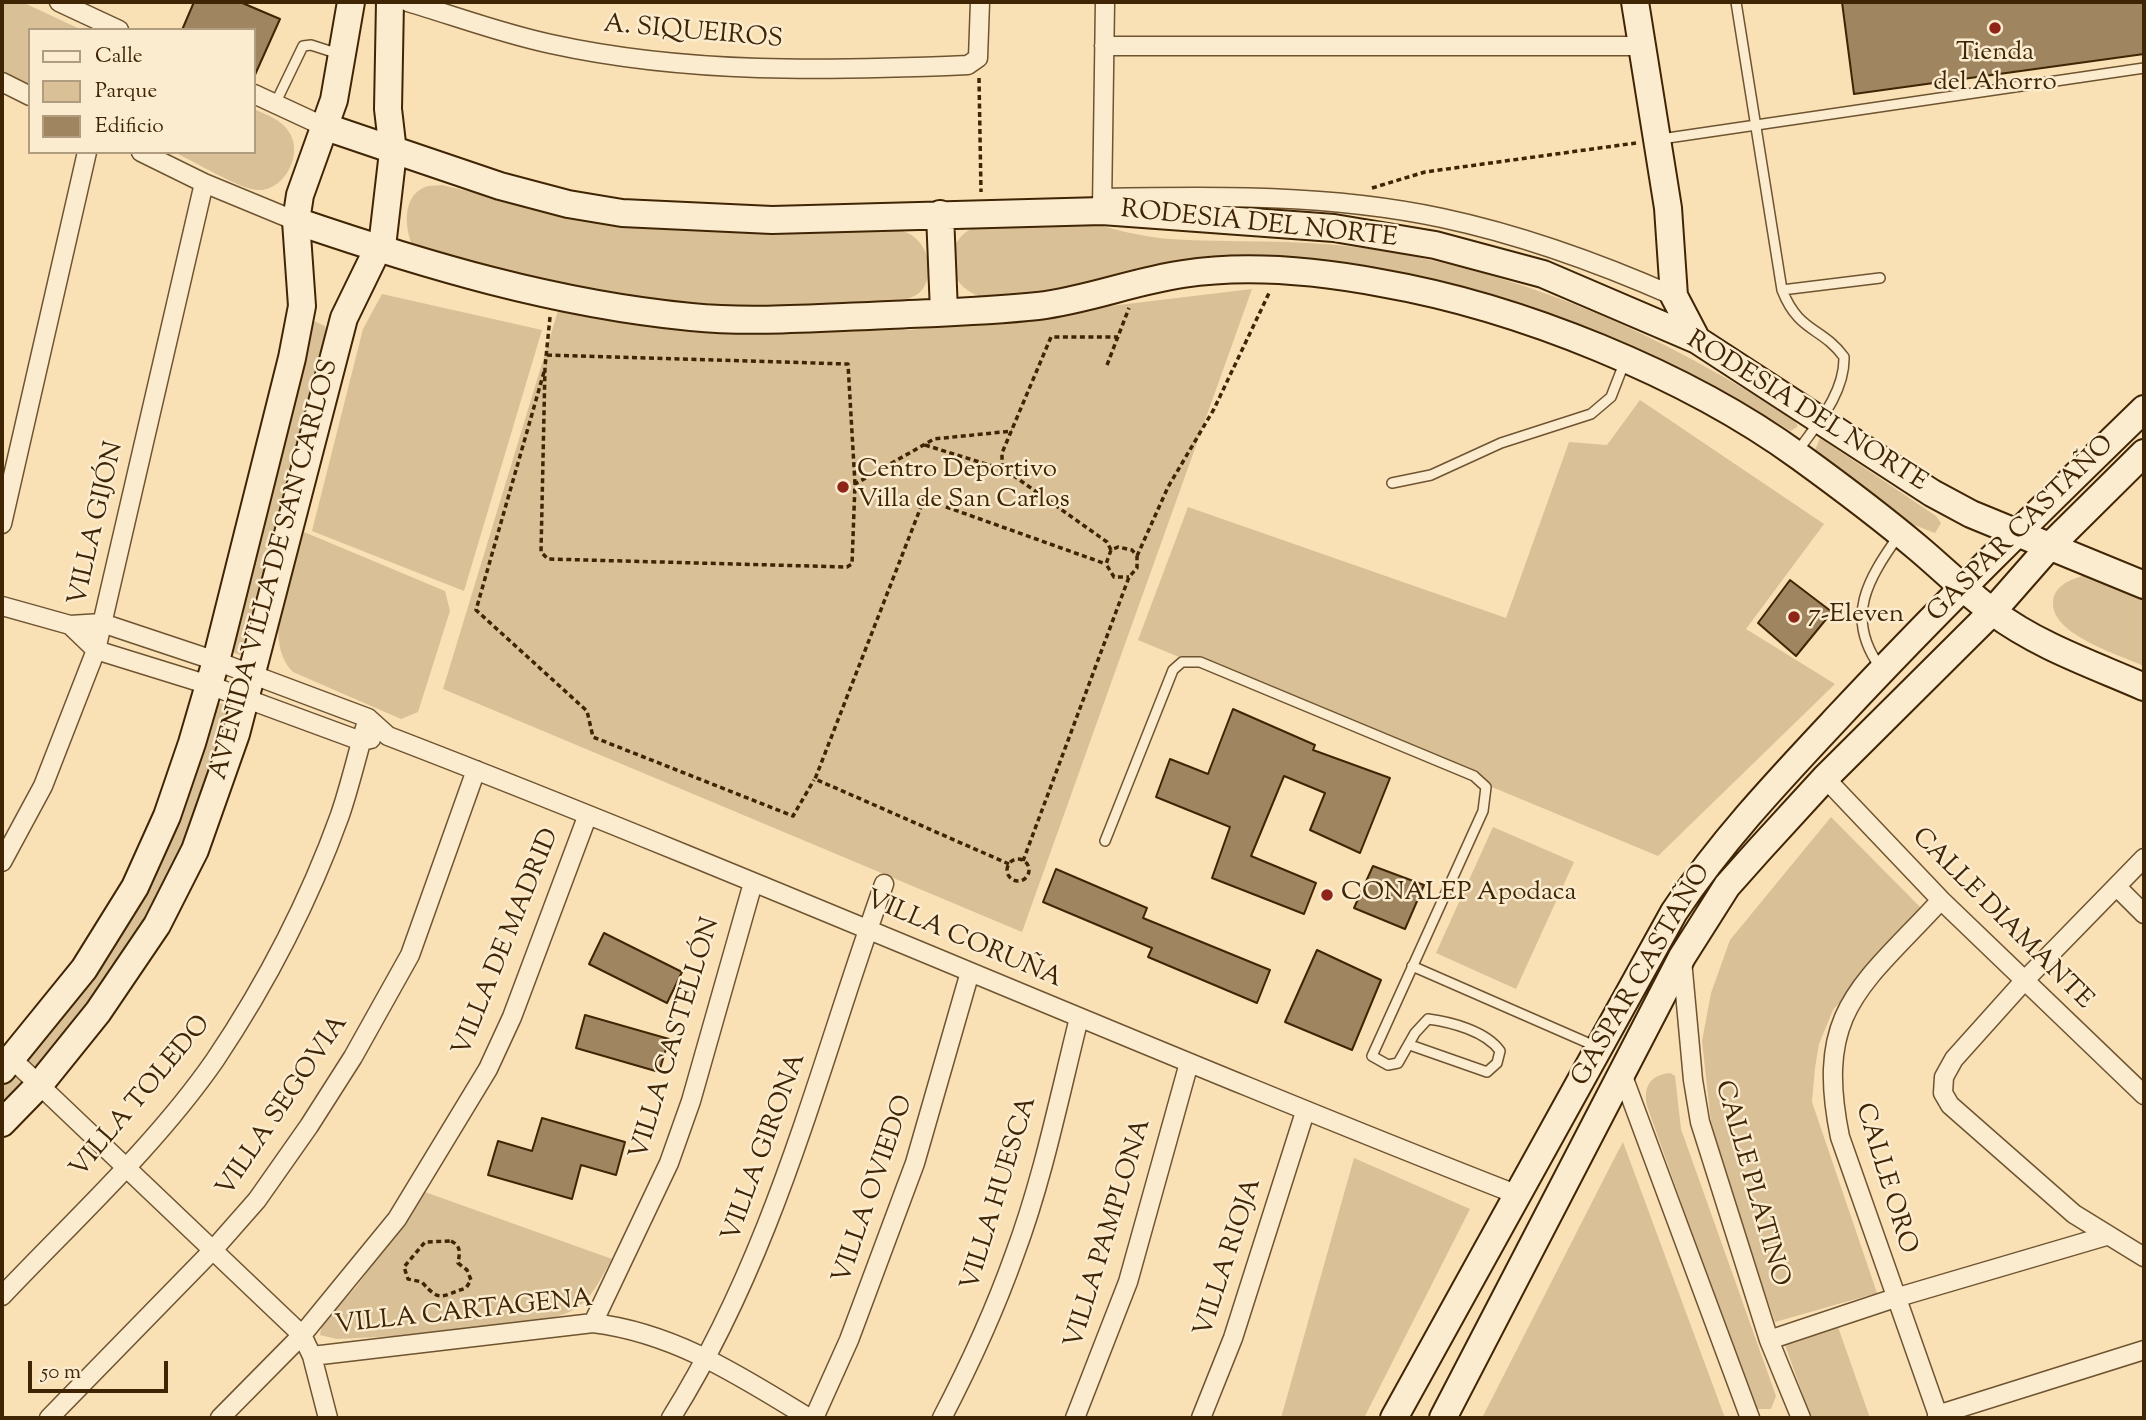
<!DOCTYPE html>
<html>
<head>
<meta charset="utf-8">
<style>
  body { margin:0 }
  #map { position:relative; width:2146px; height:1420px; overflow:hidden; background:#f9e0b5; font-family:"Sorts Mill Goudy",serif }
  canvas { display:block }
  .frame { position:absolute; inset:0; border:4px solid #3f2504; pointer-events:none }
  .legend { position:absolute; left:28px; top:28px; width:228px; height:126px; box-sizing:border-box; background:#fbebcf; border:2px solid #b09c7e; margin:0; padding:9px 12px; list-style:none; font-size:21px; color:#3f2504 }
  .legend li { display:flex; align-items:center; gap:14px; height:35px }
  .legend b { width:35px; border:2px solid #b09c7e }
  .scale { position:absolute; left:28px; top:1361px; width:140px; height:32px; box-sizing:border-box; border:4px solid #3f2504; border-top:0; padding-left:9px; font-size:21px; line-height:24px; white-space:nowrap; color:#3f2504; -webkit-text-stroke:5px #fbebcf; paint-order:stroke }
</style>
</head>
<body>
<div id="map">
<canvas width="2146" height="1420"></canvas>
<div class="frame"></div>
<ul class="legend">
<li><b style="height:9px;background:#fbebcf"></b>Calle</li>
<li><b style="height:19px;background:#d9c097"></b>Parque</li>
<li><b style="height:19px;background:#a08660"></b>Edificio</li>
</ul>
<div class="scale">50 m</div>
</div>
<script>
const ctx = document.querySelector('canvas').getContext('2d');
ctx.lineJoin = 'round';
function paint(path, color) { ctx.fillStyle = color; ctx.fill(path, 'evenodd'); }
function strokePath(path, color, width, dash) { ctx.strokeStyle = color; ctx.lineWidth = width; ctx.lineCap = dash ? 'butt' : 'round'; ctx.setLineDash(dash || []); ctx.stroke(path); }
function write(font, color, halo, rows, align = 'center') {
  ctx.font = font + ' "Sorts Mill Goudy",serif'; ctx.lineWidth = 5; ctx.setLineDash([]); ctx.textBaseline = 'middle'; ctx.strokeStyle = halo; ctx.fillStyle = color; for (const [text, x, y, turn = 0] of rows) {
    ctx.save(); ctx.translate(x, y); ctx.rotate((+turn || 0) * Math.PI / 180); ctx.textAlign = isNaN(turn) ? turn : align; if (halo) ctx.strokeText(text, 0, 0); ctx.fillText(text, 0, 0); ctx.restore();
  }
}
paint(new Path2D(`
  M2,2h20l60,28h-52v54l-28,-14z
  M254,109c13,6 28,11 35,23 15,22 -5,60 -32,58 -17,-1 -64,-29 -83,-38h80z
  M442,185c83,20 165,41 251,45 40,2 81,3 122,2 25,-1 67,-9 90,0 21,7 32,39 17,58 -7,9 -23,11 -34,13l-122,5 -183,-14 -168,-43c-10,-18 -15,-54 10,-64 4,-2 12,-1 17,-2z
  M1087,222c27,7 54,15 83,17 61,4 123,0 185,8 159,20 306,86 439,173l4,6 -7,5 -50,-29 -22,-7 -89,-45 -368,-94 -85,4 -101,29 -84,10c-49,-6 -55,-61 -10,-75 21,-6 80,-2 105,-2z
  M1252,289l-230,643 -579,-243 115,-378 64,10 288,9z
  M382,294l160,36 -78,261 -152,-60 51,-202z
  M314,321l11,5 1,6 -81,320 -5,3 -10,-4 80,-325z
  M1640,400l184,124 -78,105 89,55 -177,172 -520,-216 50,-133 318,111 63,-176 38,3z
  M1820,438l116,78 5,7 -6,10 -26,-10 -94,-73z
  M304,532l141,59 5,20 -32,101 -17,7 -108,-47c-33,-34 -1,-100 11,-140z
  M2082,576l20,2 42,20v68c-24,-11 -91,-31 -91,-62 0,-17 14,-23 29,-28z
  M216,703l10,1 6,7c-32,98 -62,181 -119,268 -29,43 -77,90 -111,131v-29l66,-75z
  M1831,817l90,91 -88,102 -14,34 -4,24 -3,34 65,191 -102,29 -62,-181 -11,-100 9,-48 19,-53z
  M1493,827l81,35 -58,127 -80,-36z
  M1670,1073l5,3 6,53 95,267 -5,13h-16l-3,-7 -105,-296c-4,-19 3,-31 23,-33z
  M1623,1142l102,276h-243l132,-259z
  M1354,1158l116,51 -106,209h-83z
  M425,1192l187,67c-9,15 -17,33 -30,45 -30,29 -197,32 -245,35l-17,-4 2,-11 35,-38z
  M1838,1327l32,91h-59l-26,-73z`), '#d9c097');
const building = new Path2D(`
  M194,2h46l40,17 -26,58v-47h-72z
  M1842,2h302v52l-290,40z
  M1790,580l42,32 -36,44 -38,-33z
  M1233,709l82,36 -2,5 77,28 -30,75 -50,-23 15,-37 -41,-17 -33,80 65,27 -12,31 -92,-36 18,-51 -74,-30 14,-38 38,15z
  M1373,866l51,19 -19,44 -51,-21z
  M1056,869l91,39 -4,10 127,52 -13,33 -109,-46 4,-9 -109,-46z
  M604,933l78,39 -15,31 -78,-39z
  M1317,950l64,30 -29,70 -67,-28z
  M585,1015l84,24 -10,33 -83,-24z
  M542,1118l83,24 -9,33 -35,-10 -9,34 -84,-24 10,-34 34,10z`);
paint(building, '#a08660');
strokePath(building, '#3f2504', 2);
const lane = new Path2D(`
  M1736,2l46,288c17,43 39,36 62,67 1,36 -27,67 -47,95
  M275,104l28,-58 8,-1 28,9
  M1661,139l483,-71
  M1782,290l98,-12
  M1392,483l39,-8 70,-32 90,-29 20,-17 14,-36
  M1880,667c-36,-50 -12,-88 19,-132
  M1105,841l68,-171 9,-8h18l274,114 12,11 -3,24 -111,245 16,9 10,-2 17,-30 13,-14c23,3 58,12 72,32l-3,12 -10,9 -77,-27
  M1412,966l183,80`);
const street = new Path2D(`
  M59,2l60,28
  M408,2c47,14 95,32 143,42 136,30 278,27 417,21l10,-7 2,-56
  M1104,46h538
  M2,82l28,14
  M254,94l69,32
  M141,152l63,31 92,38
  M1102,198c113,-2 228,-4 340,20 80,17 157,45 232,78
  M1102,208l3,-206
  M2,524l85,-372
  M2,606l68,19 32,-2 114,38 152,57 20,18c379,146 751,311 1130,459
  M70,625l26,25 113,35 152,56 10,-2
  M1825,778l116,122 203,195
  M2144,858l-120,123 -70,78 -10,18 -1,16 7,12 124,109 70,43
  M2,862l41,-76 53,-136 108,-467
  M2117,887l27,27
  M1682,960l11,120 7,42 69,218 32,78
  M12,1059l290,276 10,21 16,62
  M1621,1071l129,347
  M2,1296c71,-75 154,-151 213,-236 51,-76 94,-159 125,-245 11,-32 18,-65 28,-97
  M593,1323l76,-160 22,-62 62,-218
  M1769,1340l126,-42 211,-62
  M312,1356l281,-33c82,10 147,53 216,95
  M1937,1415l207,-65
  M49,1418l164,-168 44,-50 52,-74 44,-69 57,-102 66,-185
  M220,1418l82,-83 95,-116 91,-150 24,-52 75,-200
  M671,1418c105,-168 147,-350 213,-534
  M814,1418l35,-78 66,-177 55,-191
  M942,1418c27,-52 52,-106 72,-162 29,-77 45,-158 65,-238
  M1075,1418l53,-136 61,-219
  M1201,1418l32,-80 72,-226
  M1939,1418l-99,-281c-26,-127 22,-151 101,-237`);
const secondary = new Path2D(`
  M1635,2l33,206 6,88 23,44
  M323,126l177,60 68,18 54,9 150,7 330,-9 232,17 101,17 108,29 154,66 235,153 39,21 173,71
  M940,214l4,98
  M296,221c129,44 259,83 395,96 59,6 119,1 178,-1 57,-3 113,-4 169,-10 50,-6 96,-25 145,-32 65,-10 134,-3 198,9 138,24 305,91 419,174 40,29 80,59 118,91 25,21 49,45 75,64 45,34 101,53 151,75
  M2,1070l82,-101 51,-82 32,-71 25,-73 24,-82 76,-303 10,-52 -6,-85 4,-26 34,-95 17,-98
  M2,1123l38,-39 58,-72 59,-87 38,-75 41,-116 108,-416 39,-80 10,-86 -5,-43 2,-107
  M1394,1418l280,-506c48,-72 105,-132 164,-195 99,-106 202,-207 306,-308
  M1443,1418l239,-461 45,-71 33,-37 65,-71 167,-166 57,-65 95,-94`);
strokePath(lane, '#6e5430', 12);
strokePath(street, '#6e5430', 21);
strokePath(secondary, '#3f2504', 30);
strokePath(new Path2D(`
  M979,78l2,114
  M1372,188l53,-16 211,-29
  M550,317l-5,50 -4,185 7,7 299,8 5,-3 3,-80 79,-45 78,-8
  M547,355l301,9 7,120
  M1107,365l22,-57
  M544,372l-68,238 111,101 6,26 200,79 21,-36
  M925,445l80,25
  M1111,550l-4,-8 -100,-71 -5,-7v-11l49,-116h67
  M1137,556l31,-69 46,-78 56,-118
  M1007 870a11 11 0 1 1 22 0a11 11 0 1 1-22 0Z
  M1023,861l106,-284 8,-9v-12l-5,-6 -14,-3 -7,3 -5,14 8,13h15
  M1009,864l-194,-85 109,-280 182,65
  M451,1241c10,5 9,11 7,22l9,7 4,10 -5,8c-25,8 -26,15 -44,-6l-14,-3 -4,-12 21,-25z`), '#3f2504', 3.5, [5, 3.5]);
strokePath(lane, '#fbebcf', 9);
strokePath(street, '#fbebcf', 18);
strokePath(secondary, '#fbebcf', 26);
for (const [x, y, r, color] of [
  [1995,28,7,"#8f2418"],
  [843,487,7,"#8f2418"],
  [1794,617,7,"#8f2418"],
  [1327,895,7,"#8f2418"]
]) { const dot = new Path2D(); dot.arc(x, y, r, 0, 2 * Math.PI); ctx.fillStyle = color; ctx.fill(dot); strokePath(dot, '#fbebcf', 2.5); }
write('26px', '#3f2504', '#fbebcf', [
  ["A. SIQUEIROS",693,34,5],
  ["RODESIA DEL NORTE",1259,226,6],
  ["RODESIA DEL NORTE",1806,413,32],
  ["VILLA GIJÓN",98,524,-77],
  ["GASPAR CASTAÑO",2022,530,-45],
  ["AVENIDA VILLA DE SAN CARLOS",276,570,-75],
  ["CALLE DIAMANTE",2001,920,45],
  ["VILLA CORUÑA",963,941,23],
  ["VILLA DE MADRID",508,943,-68],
  ["GASPAR CASTAÑO",1643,976,-60],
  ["VILLA CASTELLÓN",677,1039,-73],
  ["VILLA TOLEDO",142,1098,-50],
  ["VILLA SEGOVIA",284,1107,-56],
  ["VILLA GIRONA",766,1148,-70],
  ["CALLE ORO",1884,1179,73],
  ["CALLE PLATINO",1750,1184,74],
  ["VILLA OVIEDO",875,1190,-71],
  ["VILLA HUESCA",1001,1194,-73],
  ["VILLA PAMPLONA",1110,1234,-73],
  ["VILLA RIOJA",1230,1258,-72],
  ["VILLA CARTAGENA",464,1314,-6]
]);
write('26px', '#3f2504', '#fbebcf', [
  ["Tienda",1995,55,"center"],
  ["del Ahorro",1995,85,"center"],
  ["Centro Deportivo",857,472],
  ["Villa de San Carlos",857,502],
  ["7-Eleven",1808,617],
  ["CONALEP Apodaca",1341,895]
], 'left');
</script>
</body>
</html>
